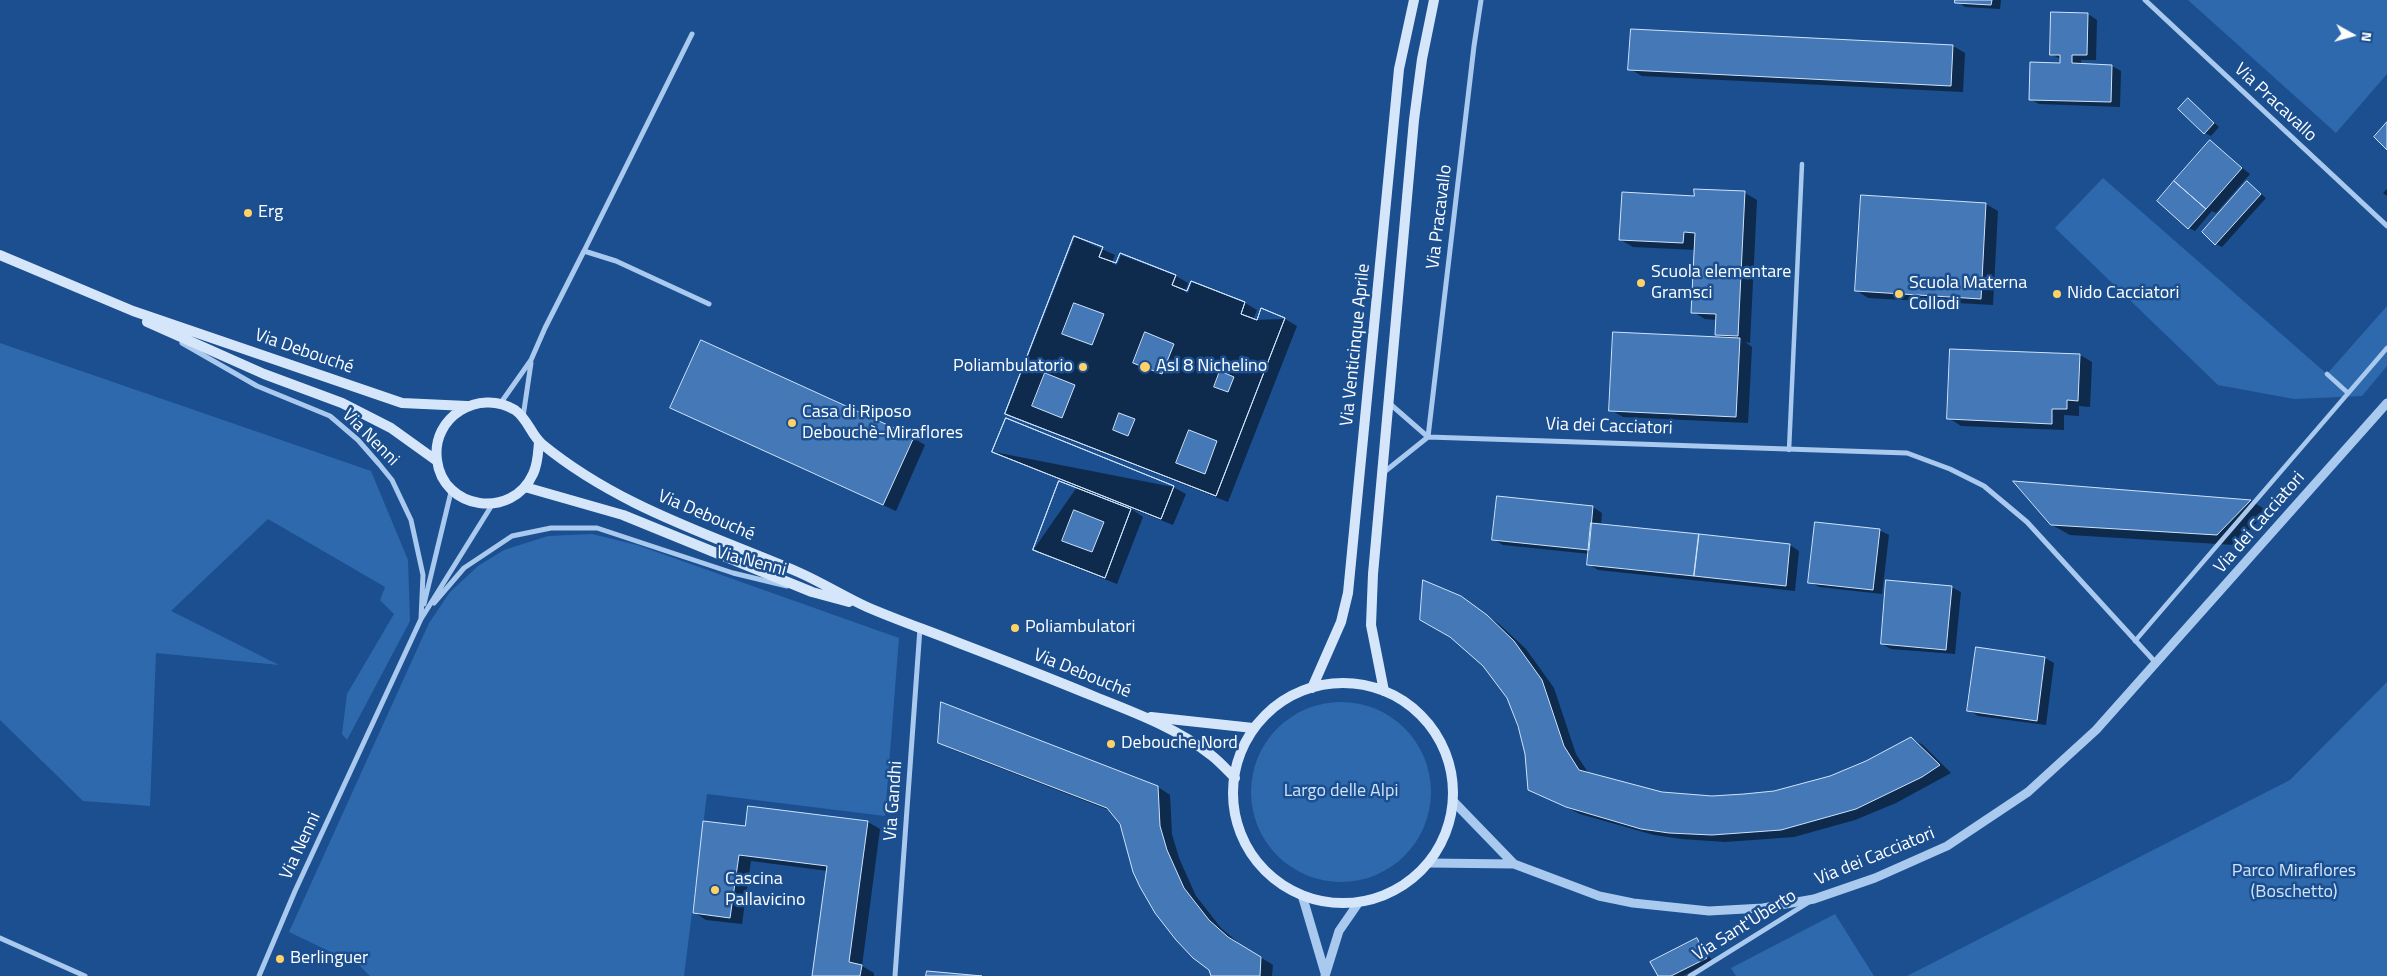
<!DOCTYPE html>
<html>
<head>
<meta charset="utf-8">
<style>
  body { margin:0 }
  #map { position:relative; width:2387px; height:976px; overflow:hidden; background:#1b4f8f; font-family:"Titillium Web",sans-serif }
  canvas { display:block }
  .north { position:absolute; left:2327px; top:10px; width:50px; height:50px; -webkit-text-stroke:4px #1b4f8f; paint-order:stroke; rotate:97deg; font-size:14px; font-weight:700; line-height:20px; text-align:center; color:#fff }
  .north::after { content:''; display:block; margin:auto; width:18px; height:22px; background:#fff; clip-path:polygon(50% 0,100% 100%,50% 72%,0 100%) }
</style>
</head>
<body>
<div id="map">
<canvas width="2387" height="976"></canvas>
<div class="north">N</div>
</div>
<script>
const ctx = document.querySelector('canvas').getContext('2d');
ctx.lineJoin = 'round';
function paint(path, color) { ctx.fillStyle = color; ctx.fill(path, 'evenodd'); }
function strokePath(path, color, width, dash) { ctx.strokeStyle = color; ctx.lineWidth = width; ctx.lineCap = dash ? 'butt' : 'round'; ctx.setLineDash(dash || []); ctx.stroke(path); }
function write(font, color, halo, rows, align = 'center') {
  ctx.font = font + ' "Titillium Web",sans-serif'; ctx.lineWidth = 5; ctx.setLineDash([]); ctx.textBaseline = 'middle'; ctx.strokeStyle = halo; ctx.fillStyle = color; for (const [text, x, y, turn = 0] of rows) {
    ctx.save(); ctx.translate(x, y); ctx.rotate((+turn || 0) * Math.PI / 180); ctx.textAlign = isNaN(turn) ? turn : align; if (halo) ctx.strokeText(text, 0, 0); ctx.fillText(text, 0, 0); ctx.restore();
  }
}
paint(new Path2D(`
  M2188,0h199v74l-51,59z
  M2103,178l224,196 60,-68v60l-25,30 -68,3 -76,-14 -163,-157z
  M0,343l371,128 37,89 2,61 -63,119 -5,-6 5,-40 47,-80 -14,-14 5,-13 -117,-68 -97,92 108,54 -123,-12 -6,153 -67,-5 -83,-81z
  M592,534l45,11 262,93 -14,178 -178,-22 -23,182h-314l-10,-10 -71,-34 140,-309 21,-31 28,-26 26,-16 44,-14z
  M2387,682v294h-480l383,-196z
  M1251 792a90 90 0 1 1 180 0a90 90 0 1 1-180 0Z
  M1835,914l39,62h-138l-5,-8z`), '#2e69ad');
paint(new Path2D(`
  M1956,0h45l-1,9 -35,-2z
  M2088,14l9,6 -1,40h-15v5l31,1 9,5 -1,36 -81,-3 -9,-5 31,-35 -1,-5 -9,-5z
  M1953,46l12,7 -2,39 -321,-16 -12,-7z
  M2188,100l31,27 -8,9 -6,-3z
  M2210,142l40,32 -34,39 -4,-2 -17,20 -6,-3z
  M2247,183l19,15 -44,49 -6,-3z
  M2387,189v7l-4,-3z
  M1745,193l12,7 -7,143 -5,-1 7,5 -4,76 -125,-6 -12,-7 112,-71 -7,-5 1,-14 -12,-1 -12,-7 3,-62 -63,-3 -12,-7 74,-43z
  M1862,196l124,8 12,7 -5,94 -125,-7 -12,-8z
  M1075,237l40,18 -3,8 5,2 4,-10 55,21 12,7 -3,9 3,1 4,-11 53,21 12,7 -4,10 32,-1 12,7 -69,176 -209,-82 -13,-7z
  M2080,355l12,7 -2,45 -11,-1v10l-15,-1v15l-103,-4 -12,-8z
  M672,408l241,30 12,7 -29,66z
  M994,452l179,35 13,7 -13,31 -43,-17 13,9 -26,67 -70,-28 -13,-7 43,-62z
  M2016,483l235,18 17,10 -33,34 -165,-10 -18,-10z
  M1498,497l95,10 9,6 -1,12 189,20 9,6 -4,40 -197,-21 -10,-6 2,-10 -87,-9 -10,-6z
  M1879,530l10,5 -7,59 -63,-7 -9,-5z
  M1951,587l10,5 -6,62 -64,-5 -9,-5z
  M1460,597l39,27 27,25 28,39 22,66 13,20 73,20 50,3 62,-5 56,-15 37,-15 44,-24 12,7 28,28 -55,30 -41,17 -61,17 -69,5 -43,-3 -28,-4 -74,-21 -51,-25 -3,-36 -18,-55z
  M1977,648l68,10 9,5 -8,62 -68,-9 -9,-6z
  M939,742l219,45 12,8 2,39 7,24 17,38 25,32 20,17 32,20 -1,11h-59l-102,-165 -160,-62z
  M868,822l12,7 -18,137 12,7v3h-60l14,-105 -77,-10 -9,63 -36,-4 -12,-8 53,-84z
  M1697,939l6,4 9,18 -29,15h-24z`), '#0007');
const building = new Path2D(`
  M1955,0h37l-1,5 -36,-2z
  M2051,12l37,1 -1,42h-15v8l40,2 -1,37 -82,-2 1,-38 30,1v-8h-10z
  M1631,29l322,16 -2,41 -323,-16z
  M2188,98l26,25 -10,11 -26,-25z
  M2387,122v28l-13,-13z
  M2210,140l32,28 -36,41 -32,-28z
  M2174,181l32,28 -18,20 -31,-28z
  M2247,181l14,13 -46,51 -13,-13z
  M1694,189l51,2 -7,145 -23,-1 1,-21 -25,-1 4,-80 -11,-1 -1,11 -64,-3 3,-48 72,4z
  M1861,195l125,8 -5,96 -126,-8z
  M1074,236l29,11 -4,10 17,6 4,-10 56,22 -4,10 15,6 4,-10 54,21 -4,12 16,6 4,-12 24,10 -69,178 -211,-82zM1074,303l30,11 -12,31 -30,-11zM1145,332l29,12 -12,30 -29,-11zM1220,371l14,6 -6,15 -14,-5zM1045,373l30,12 -13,33 -30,-12zM1119,413l16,6 -7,17 -15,-6zM1189,430l28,11 -12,33 -29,-11z
  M1074,236l29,11 -4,10 17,6 4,-10 56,22 -4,10 15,6 4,-10 54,21 -4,12 16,6 4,-12 24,10 -69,178 -211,-82z
  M1613,332l127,6 -4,79 -127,-6z
  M701,340l213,97 -31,68 -213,-97z
  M1950,349l130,5 -2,47 -11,-1v9h-15v15l-105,-5z
  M1006,418l168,68 -13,33 -169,-67z
  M1006,418l168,68 -13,33 -169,-67z
  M1059,481l72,28 -26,69 -72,-28zM1074,510l30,12 -12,30 -30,-11z
  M1059,481l72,28 -26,69 -72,-28z
  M2013,481l238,19 -34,35 -166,-10z
  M1497,496l96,10 -4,44 -97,-10z
  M1815,522l65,7 -7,61 -65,-7z
  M1591,523l108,11 -5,42 -107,-11z
  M1699,534l91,10 -4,42 -92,-10z
  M1423,580l38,16 26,19 27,26 28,39 22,66 15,24 83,22 50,4 32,-2 30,-3 56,-15 36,-15 45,-24 29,28 -18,12 -66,32 -75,21 -69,5 -43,-2 -28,-4 -75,-22 -38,-17 -3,-36 -7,-28 -11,-28 -24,-32 -33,-29 -30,-17z
  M1886,580l66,6 -6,64 -65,-6z
  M1976,647l69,10 -8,64 -70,-10z
  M941,702l217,84 2,40 7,24 17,38 25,32 19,17 33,20 -1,19h-49l-2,-6 -16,-12 -17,-18 -21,-27 -15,-26 -7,-15 -13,-48 -13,-16 -169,-65z
  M748,806l120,15 -19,141 13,3 -2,11h-48l15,-110 -88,-11 -9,63 -37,-5 10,-92 42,5z
  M1697,938l10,20 -36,18h-13l-8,-14z
  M927,971l55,5h-56z`);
paint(building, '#4478b7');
strokePath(building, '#cfe3fa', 1);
strokePath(new Path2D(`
  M2327,374l21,19
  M1789,450l13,-286
  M2135,641l252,-293`), '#a9c9ee', 4.5);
strokePath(new Path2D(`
  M2145,0l242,226
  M584,251l108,-217
  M182,343l75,43 73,30 28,24 21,24 13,16 19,40 12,55 -2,44
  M1389,403l39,34
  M500,404l31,-44 14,-32 39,-77 32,10 93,43
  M523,417l8,-54
  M1428,437l479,16 43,16 34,17 43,36 129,141
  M1428,437l46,-391 7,-46
  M1383,473l45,-36
  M434,603l30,-35 48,-32 39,-8h46l136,45 54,13
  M424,604l27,-112
  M0,938l85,38
  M259,976l36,-85 126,-272 71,-114
  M895,976l25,-348
  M1690,976l119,-74`), '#a9c9ee', 5);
strokePath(new Path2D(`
  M1453,801l61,63
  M1429,863l85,1 85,32 34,7 76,8 54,-3 51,-9 61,-21 72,-32 81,-54 68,-62 291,-327
  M1302,895l23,78
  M1325,976l14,-45 20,-29`), '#a9c9ee', 9);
strokePath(new Path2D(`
  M0,255l133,56 269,92 65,3
  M147,322l117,52 78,29 49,25 46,33
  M539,442c-1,11 -1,22 -6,32 -21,46 -90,36 -96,-14 -6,-43 42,-72 78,-50 13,9 16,25 27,34 28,23 61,43 93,59 52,26 109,46 163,69 23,10 45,24 69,35 30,13 62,24 92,36 47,18 93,36 139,55 38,15 80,31 113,57 8,6 16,15 24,23
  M525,487l98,28 189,77 37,10
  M1233 793a110 110 0 1 1 220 0a110 110 0 1 1-220 0Z
  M1312,688l29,-66 7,-29 51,-524 15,-69
  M1384,691l-13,-66 2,-51 41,-454 8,-61 12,-59
  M1151,717l102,11`), '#d6e6fa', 10);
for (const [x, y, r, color] of [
  [248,213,5,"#ffd166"],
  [1641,283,5,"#ffd166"],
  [1899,294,5,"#ffd166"],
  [2057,294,5,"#ffd166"],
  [1083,367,5,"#ffd166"],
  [1145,367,6,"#ffd166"],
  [792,423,5,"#ffd166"],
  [1015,628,5,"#ffd166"],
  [1111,744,5,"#ffd166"],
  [715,890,5,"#ffd166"],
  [280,959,5,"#ffd166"]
]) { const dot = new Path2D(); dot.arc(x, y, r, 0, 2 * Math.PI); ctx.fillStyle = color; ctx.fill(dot); strokePath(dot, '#1b4f8f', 2); }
write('18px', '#fff', '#1b4f8f', [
  ["Via Pracavallo",2275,103,43],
  ["Via Pracavallo",1440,217,-83],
  ["Via Venticinque Aprile",1356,345,-84],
  ["Via Debouché",304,352,19],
  ["Via dei Cacciatori",1609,427,2],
  ["Via Nenni",370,438,45],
  ["Via Debouché",706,516,23],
  ["Via dei Cacciatori",2260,523,-49],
  ["Via Nenni",751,562,15],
  ["Via Debouché",1082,674,22],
  ["Via Gandhi",894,801,-86],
  ["Via Nenni",301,846,-65],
  ["Via dei Cacciatori",1875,857,-22],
  ["Via Sant'Uberto",1745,926,-32]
]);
write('18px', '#fff', '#1b4f8f', [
  ["Erg",258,213],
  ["Scuola elementare",1651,273],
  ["Gramsci",1651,294],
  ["Scuola Materna",1909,284],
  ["Collodi",1909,305],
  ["Nido Cacciatori",2067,294],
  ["Poliambulatorio",1073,367,"right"],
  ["Asl 8 Nichelino",1156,367],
  ["Casa di Riposo",802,413],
  ["Debouchè-Miraflores",802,434],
  ["Poliambulatori",1025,628],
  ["Debouche Nord",1121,744],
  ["Cascina",725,880],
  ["Pallavicino",725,901],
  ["Berlinguer",290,959]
], 'left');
write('18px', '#cfe3fa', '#1b4f8f', [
  ["Largo delle Alpi",1341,792],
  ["Parco Miraflores",2294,872],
  ["(Boschetto)",2294,893]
]);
</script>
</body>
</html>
